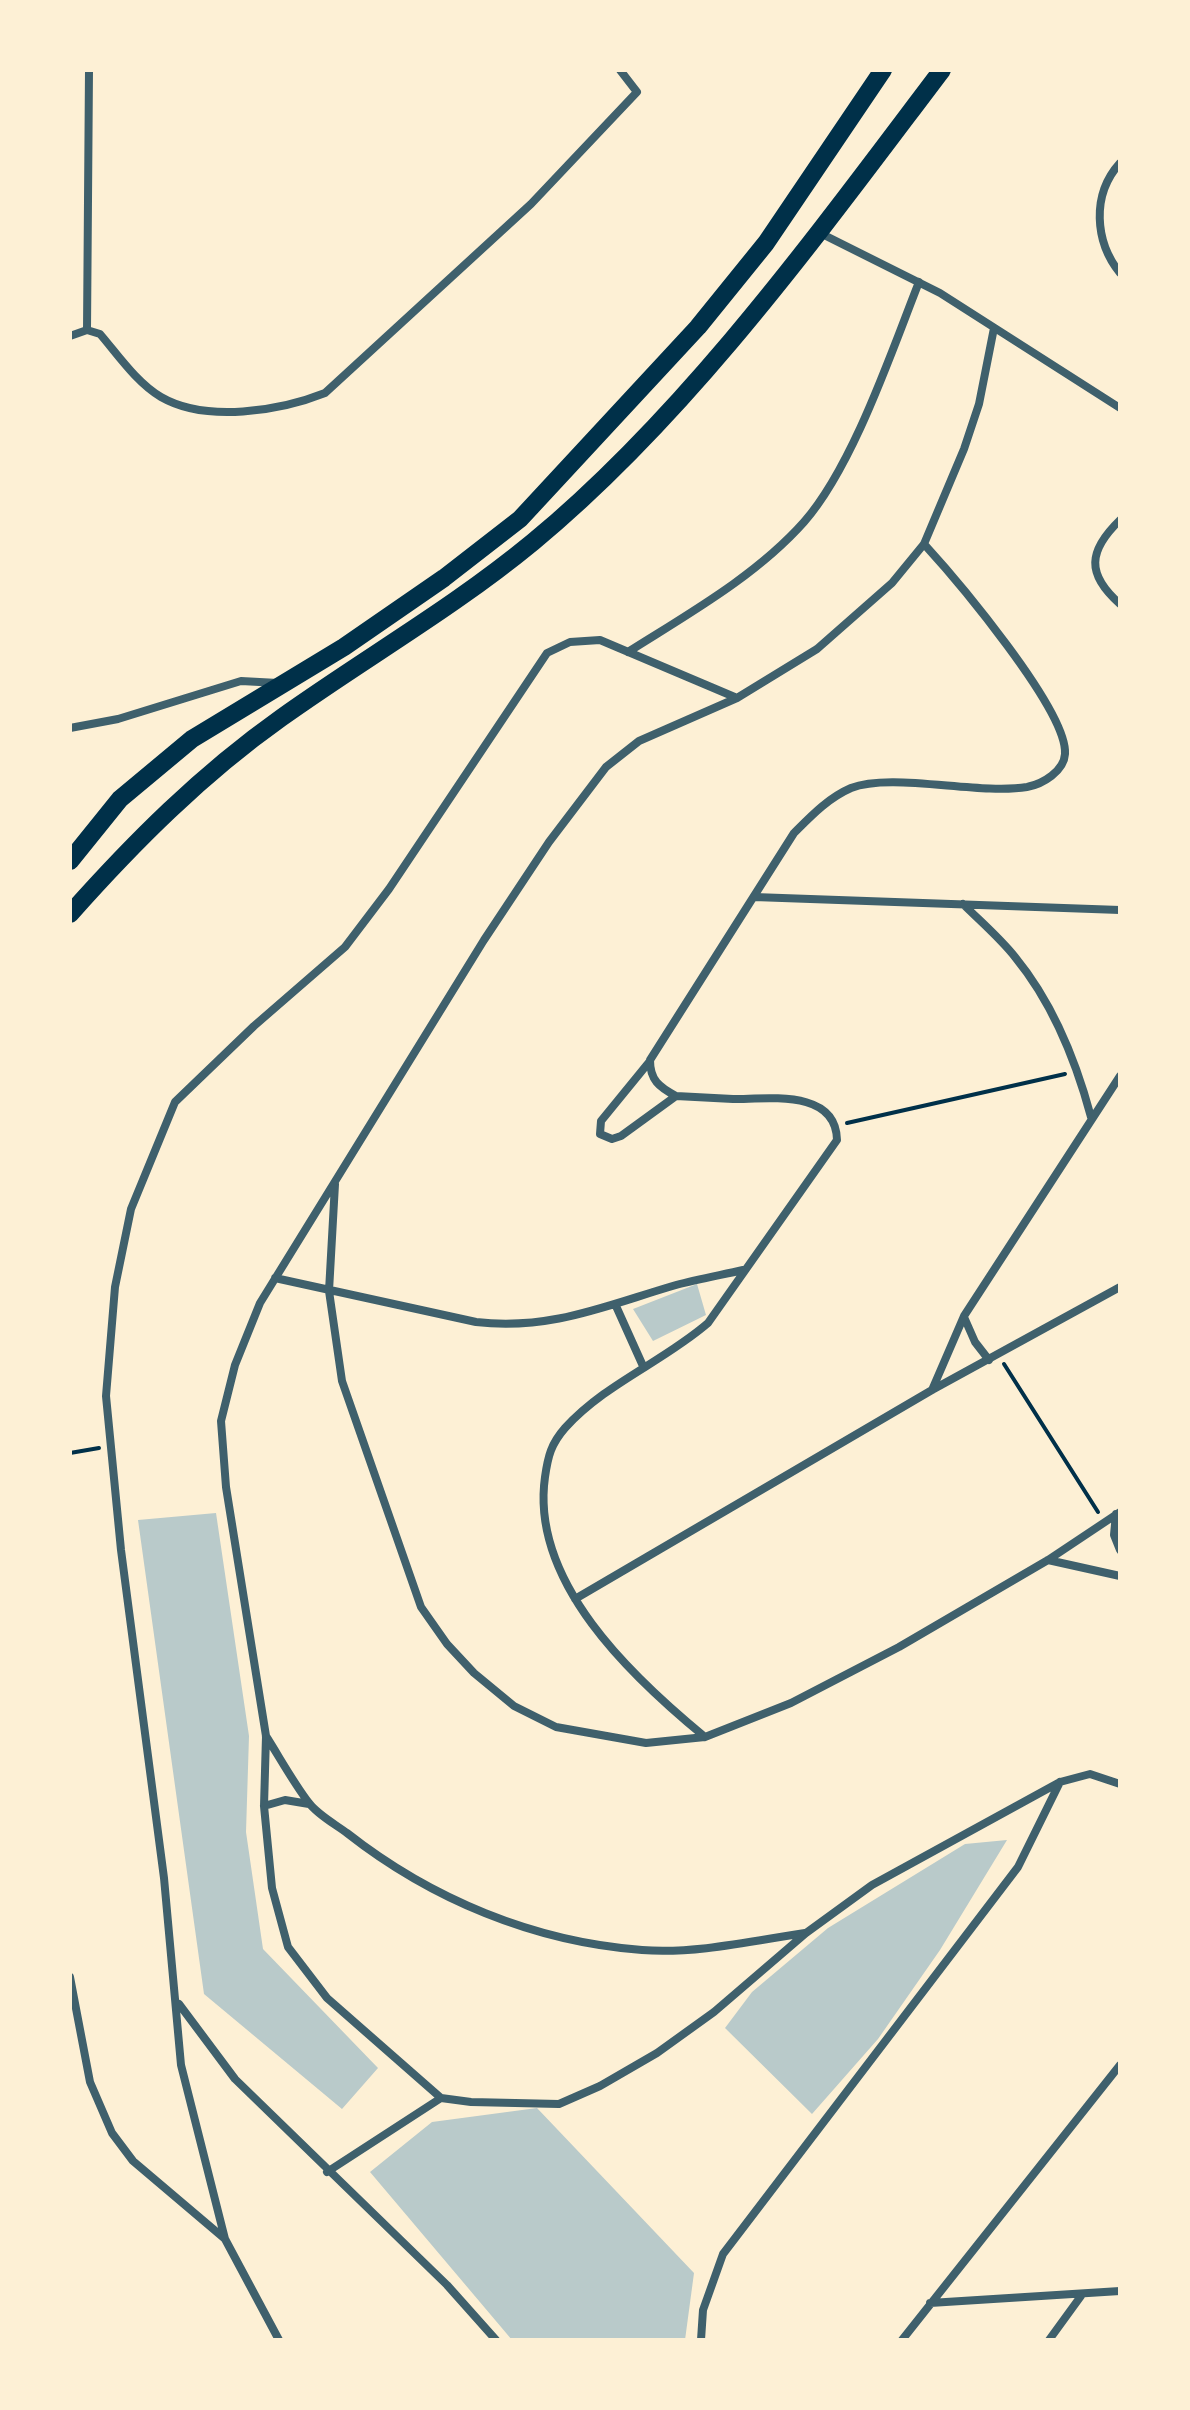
<!DOCTYPE html>
<html>
<head>
<meta charset="utf-8">
<style>
  body { margin:0 }
  #map { position:relative; width:1190px; height:2410px; overflow:hidden; background:#fdf0d5; font-family:"DejaVu Sans",sans-serif }
  canvas { display:block }
  .frame { position:absolute; inset:0; border:72px solid #fdf0d5; pointer-events:none }
</style>
</head>
<body>
<div id="map">
<canvas width="1190" height="2410"></canvas>
<div class="frame"></div>
</div>
<script>
const ctx = document.querySelector('canvas').getContext('2d');
ctx.lineJoin = 'round';
function paint(path, color) { ctx.fillStyle = color; ctx.fill(path, 'evenodd'); }
function strokePath(path, color, width, dash) { ctx.strokeStyle = color; ctx.lineWidth = width; ctx.lineCap = dash ? 'butt' : 'round'; ctx.setLineDash(dash || []); ctx.stroke(path); }
paint(new Path2D(`
  M697,1284l9,31 -53,26 -20,-32z
  M216,1513l33,223 -3,96 17,117 115,119 -36,41 -138,-115 -66,-474z
  M1007,1840l-67,110 -62,89 -66,75 -87,-86 27,-36 76,-64 137,-84z
  M537,2108l157,165 -9,67h-173l-142,-168 62,-50z`), '#b9caca');
strokePath(new Path2D(`
  M847,1123l218,-49
  M1004,1364l94,148
  M70,1453l29,-5`), '#003049', 4);
strokePath(new Path2D(`
  M1120,163c-29,32 -25,79 0,110
  M820,233l120,60 180,115
  M994,328l-15,76 -15,45 -40,95 -32,39 -75,66 -80,49 -98,43 -33,26 -57,75 -65,98 -224,363 -25,62 -14,56 5,66 40,249 -2,70 8,82 16,59 39,51 114,100 30,4 88,2 41,-18 57,-33 57,-41 92,-79 66,-48 188,-103 30,-8 30,10
  M87,330l2,-260
  M70,336l17,-6 13,4c18,21 37,49 61,63 45,26 119,14 164,-4l206,-189 106,-112 -17,-22
  M1120,520c-32,31 -34,54 0,84
  M628,652c60,-38 128,-76 176,-130 49,-56 87,-169 115,-240
  M70,728l48,-9 123,-38 37,2
  M754,897l366,13
  M963,904c17,17 37,34 52,53 37,45 61,104 76,160
  M650,1061l-49,60 -1,13 12,5 9,-3 55,-40
  M335,1184l-6,107 13,90 79,226 26,37 27,29 40,33 42,21 90,16 59,-6 86,-34 108,-56 149,-87 72,-48
  M275,1278l201,44c74,9 131,-17 200,-37 22,-6 45,-10 67,-15
  M616,1306l27,60
  M964,1317l11,25 14,18
  M932,1390l32,-74 156,-240
  M1116,1514l-2,21 6,15
  M1048,1560l72,16
  M575,1599l357,-209 188,-103
  M266,1736c14,22 27,46 43,67 9,12 26,21 38,30 84,66 187,109 295,117 54,4 110,-9 163,-17
  M705,1737c-73,-60 -175,-155 -160,-260 3,-21 6,-33 20,-49 41,-45 98,-66 143,-105l129,-183c-1,-51 -68,-41 -104,-41 -19,-1 -38,-2 -57,-3 -17,-9 -26,-16 -26,-36l144,-227c17,-17 34,-35 57,-45 40,-16 127,7 176,-1 16,-3 37,-16 38,-33 3,-43 -109,-175 -141,-210
  M264,1806l21,-6 24,4
  M70,1977l20,105 22,51 21,28 92,78 54,101
  M179,2004l56,75 212,206 49,55
  M327,2172l114,-74
  M225,2239l-44,-174 -17,-187 -43,-328 -15,-154 9,-109 16,-78 44,-107 79,-76 91,-79 44,-58 158,-236 23,-11 30,-2 137,58
  M930,2303l190,-12
  M701,2340l2,-30 20,-56 295,-387 42,-85
  M902,2340l218,-275
  M1049,2340l32,-44`), '#3f606c', 8);
strokePath(new Path2D(`
  M70,861l50,-62 72,-60 152,-92 100,-69 76,-59 178,-192 68,-84 117,-173
  M70,914c64,-72 132,-140 211,-196 84,-60 172,-110 252,-176 156,-129 287,-311 409,-472`), '#003049', 18);
</script>
</body>
</html>
